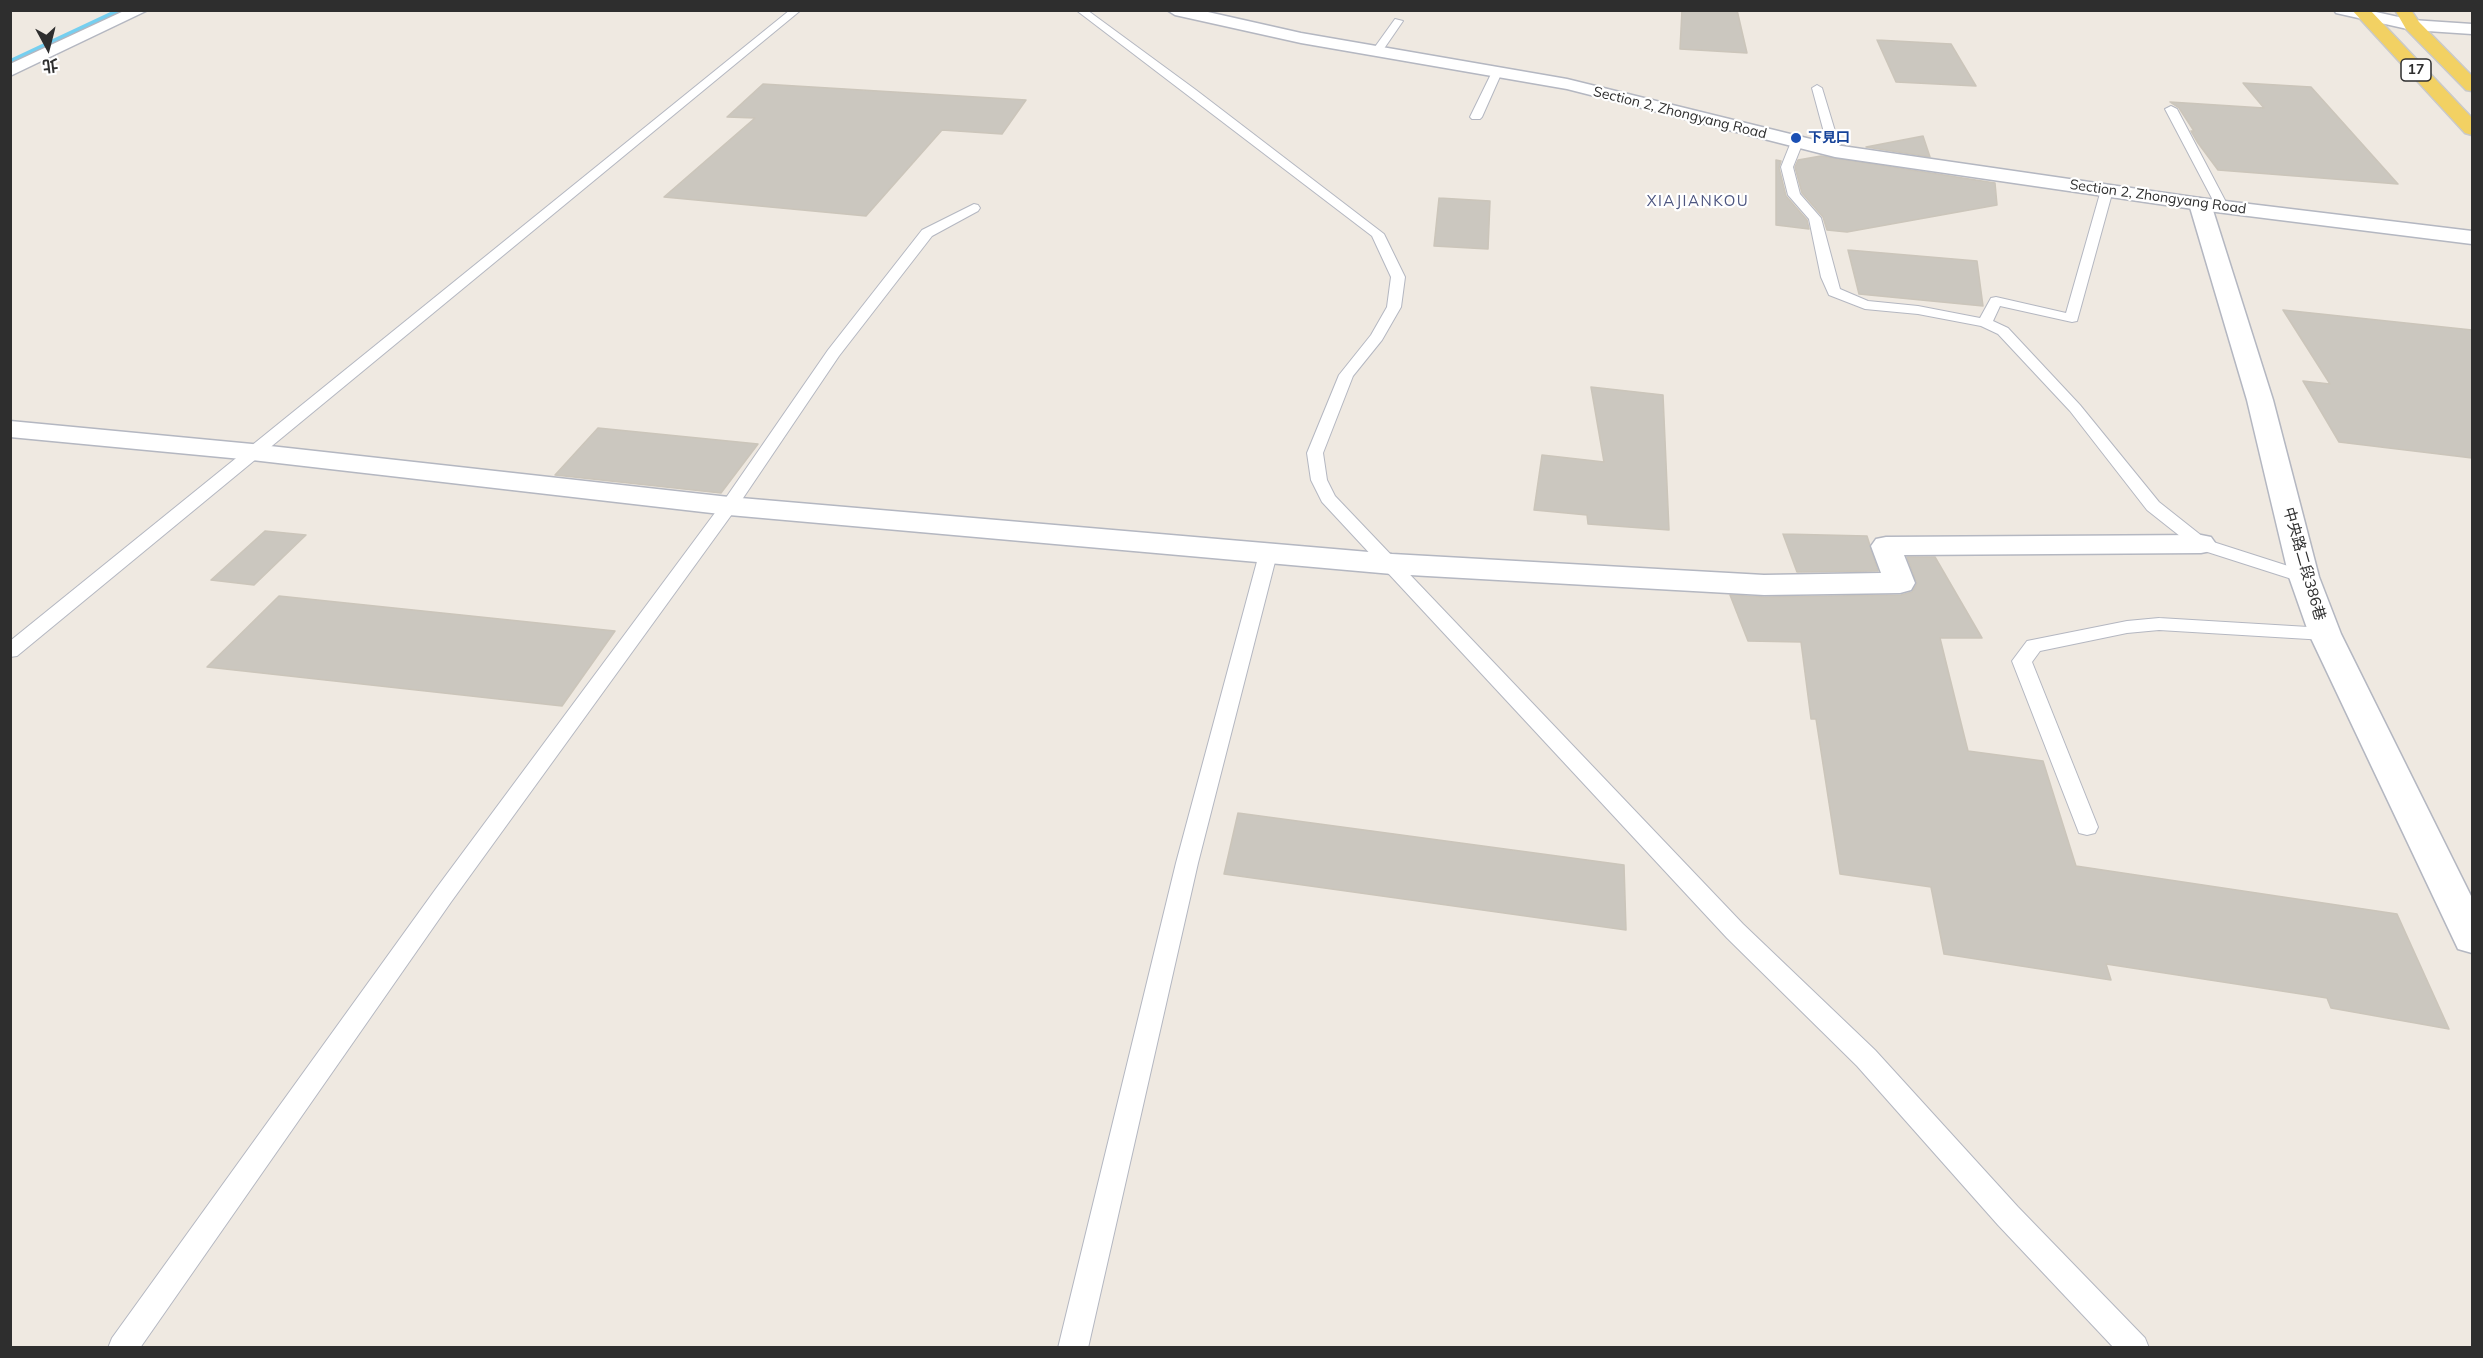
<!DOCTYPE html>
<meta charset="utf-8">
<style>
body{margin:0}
#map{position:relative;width:2483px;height:1358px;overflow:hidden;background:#efe9e1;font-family:Mulish,"Noto Sans TC",sans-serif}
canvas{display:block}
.frame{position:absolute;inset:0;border:12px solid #2e2e2e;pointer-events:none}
.north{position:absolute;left:18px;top:18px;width:60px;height:60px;-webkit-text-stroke:4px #fff;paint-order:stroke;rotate:173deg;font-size:16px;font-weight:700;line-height:24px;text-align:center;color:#2e2e2e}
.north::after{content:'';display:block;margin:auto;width:21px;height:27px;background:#2e2e2e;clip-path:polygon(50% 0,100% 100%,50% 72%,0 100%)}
</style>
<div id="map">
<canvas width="2483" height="1358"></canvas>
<div class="frame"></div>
<div class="north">北</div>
</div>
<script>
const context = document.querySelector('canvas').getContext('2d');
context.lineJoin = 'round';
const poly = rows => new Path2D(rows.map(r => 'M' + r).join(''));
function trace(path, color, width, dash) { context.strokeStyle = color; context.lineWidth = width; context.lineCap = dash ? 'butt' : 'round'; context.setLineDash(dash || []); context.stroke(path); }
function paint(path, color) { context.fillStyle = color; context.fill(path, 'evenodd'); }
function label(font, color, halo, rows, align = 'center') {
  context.font = font + ' Mulish,"Noto Sans TC",sans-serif'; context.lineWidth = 4.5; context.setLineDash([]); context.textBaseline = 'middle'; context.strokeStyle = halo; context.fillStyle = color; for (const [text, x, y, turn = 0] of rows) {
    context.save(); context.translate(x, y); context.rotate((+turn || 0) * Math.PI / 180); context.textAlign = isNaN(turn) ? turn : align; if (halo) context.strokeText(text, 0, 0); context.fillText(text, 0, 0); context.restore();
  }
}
trace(poly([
 [10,63,123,10]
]), '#75cff0', 7);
const building = poly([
 [1682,10,1737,10,1747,53,1680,49,1682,10],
 [1877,40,1951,44,1976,86,1896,82,1877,40],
 [2243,83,2311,87,2398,184,2218,170,2198,143,2191,131,2194,131,2179,108,2170,102,2264,108,2243,83],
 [763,84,1026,100,1002,134,942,130,866,216,664,197,755,118,727,117,763,84],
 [1923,136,1930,157,1866,147,1923,136],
 [1821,156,1995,183,1997,205,1847,232,1827,230,1823,217,1802,193,1795,167,1798,160,1821,156],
 [1776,160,1781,161,1779,168,1786,196,1807,220,1809,229,1776,225,1776,160],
 [1439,198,1490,201,1488,249,1434,246,1439,198],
 [1848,250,1977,261,1983,306,1859,294,1848,250],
 [2283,310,2472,330,2472,458,2339,442,2303,381,2330,384,2283,310],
 [1591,387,1663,395,1669,530,1588,524,1587,515,1534,510,1542,455,1604,462,1591,387],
 [598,428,758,444,721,493,555,475,598,428],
 [265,531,306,535,254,585,211,580,265,531],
 [1783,534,1867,536,1878,571,1797,572,1783,534],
 [1907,557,1935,557,1982,638,1940,638,1968,751,2043,761,2076,866,2397,914,2449,1029,2331,1008,2327,998,2106,964,2111,980,1944,954,1931,887,1840,874,1816,719,1811,719,1801,642,1748,641,1730,595,1764,597,1901,595,1912,592,1917,584,1907,557],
 [279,596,615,631,562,706,207,667,279,596],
 [1238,813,1624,865,1626,930,1224,874,1238,813]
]);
paint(building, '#cbc7bf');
trace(building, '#cbc5ba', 1.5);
const service = poly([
 [790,10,801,10,17,656,10,657,10,641,790,10],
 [1076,10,1087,10,1196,90,1384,234,1405,277,1401,307,1382,340,1353,376,1323,453,1327,480,1335,496,1743,924,1875,1050,2018,1207,2145,1338,2149,1348,2114,1348,1998,1225,1857,1066,1727,938,1322,502,1311,480,1307,453,1339,375,1371,335,1387,307,1391,277,1372,236,1076,10],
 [1395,19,1403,21,1381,53,1373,53,1372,51,1395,19],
 [1497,69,1502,72,1482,117,1480,119,1472,119,1470,117,1492,72,1497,69],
 [1817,85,1822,88,1841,151,1839,153,1831,153,1829,151,1812,88,1817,85],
 [2171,106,2177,109,2228,206,2226,209,2218,209,2216,206,2165,109,2171,106],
 [1797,139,1803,142,1793,167,1800,194,1821,218,1840,289,1868,301,1918,306,1980,318,1991,298,1996,297,2066,313,2101,190,2107,186,2111,187,2113,190,2077,321,2072,322,2000,306,1993,321,2008,328,2080,405,2159,502,2207,540,2310,573,2313,577,2310,581,2298,581,2195,548,2147,510,2070,411,1998,334,1981,326,1918,314,1865,309,1829,295,1821,277,1809,219,1788,195,1781,167,1791,142,1797,139],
 [974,204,978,205,980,208,978,211,932,236,839,356,735,510,451,902,140,1348,108,1348,112,1338,435,890,723,502,828,350,922,230,974,204],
 [1268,548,1274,550,1277,554,1198,863,1088,1348,1058,1348,1176,863,1259,554,1262,550,1268,548],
 [2159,618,2325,628,2332,630,2334,634,2332,638,2325,640,2159,630,2127,633,2040,651,2032,662,2098,827,2095,833,2087,835,2079,833,2012,661,2027,641,2127,621,2159,618]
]);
const minor = poly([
 [2200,198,2207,200,2211,204,2273,400,2319,577,2341,634,2472,898,2472,953,2458,949,2309,634,2289,577,2247,400,2189,204,2193,200,2200,198],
 [10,421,252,444,729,497,1392,554,1764,575,1881,573,1871,546,1876,539,1886,537,2201,535,2211,537,2216,544,2211,551,2201,553,1904,555,1915,583,1911,590,1900,593,1764,595,1392,574,729,515,252,460,10,437,10,421]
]);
const tertiary = poly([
 [126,10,148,10,10,76,10,64,126,10],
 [1167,10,1199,10,1301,33,1567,79,1835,145,2200,198,2472,231,2472,244,2200,210,1835,157,1567,89,1301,43,1175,15,1167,10]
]);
const secondary = poly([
 [2334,10,2367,10,2412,20,2472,24,2472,34,2412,30,2336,13,2334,10]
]);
const primary = poly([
 [2352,10,2370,10,2472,118,2472,135,2465,133,2352,10],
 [2395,10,2411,10,2419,22,2472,76,2472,91,2466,90,2406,29,2395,10]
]);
trace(service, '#b4b7c1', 2);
trace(minor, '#b4b7c1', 3);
trace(tertiary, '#b4b7c1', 3);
trace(secondary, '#b4b7c1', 3);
trace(primary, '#c9c9c9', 3);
paint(service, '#fff');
paint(minor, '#fff');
paint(tertiary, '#fff');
paint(secondary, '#fff');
paint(primary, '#f2d163');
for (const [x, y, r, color] of [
 [1796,138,6,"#1a4fb4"]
]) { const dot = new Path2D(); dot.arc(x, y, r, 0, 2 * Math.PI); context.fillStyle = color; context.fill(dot); trace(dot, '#fff', 2); }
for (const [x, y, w] of [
 [2416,70,30]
]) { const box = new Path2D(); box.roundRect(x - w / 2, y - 11, w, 22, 4.5); context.fillStyle = '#fff'; context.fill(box); trace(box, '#2e2e2e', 1.5); }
label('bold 14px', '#2e2e2e', null, [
 ["17",2416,70]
]);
label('14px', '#2e2e2e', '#fff', [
 ["Section 2, Zhongyang Road",1680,113,14],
 ["Section 2, Zhongyang Road",2158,197,8]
]);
label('bold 14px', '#164399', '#fff', [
 ["下見口",1808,138]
], 'left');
context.letterSpacing = '1.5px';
label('15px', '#4d5680', '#fff', [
 ["XIAJIANKOU",1698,201]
]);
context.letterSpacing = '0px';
label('15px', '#2e2e2e', '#fff', [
 ["中央路二段386巷",2304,564,74]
]);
</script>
